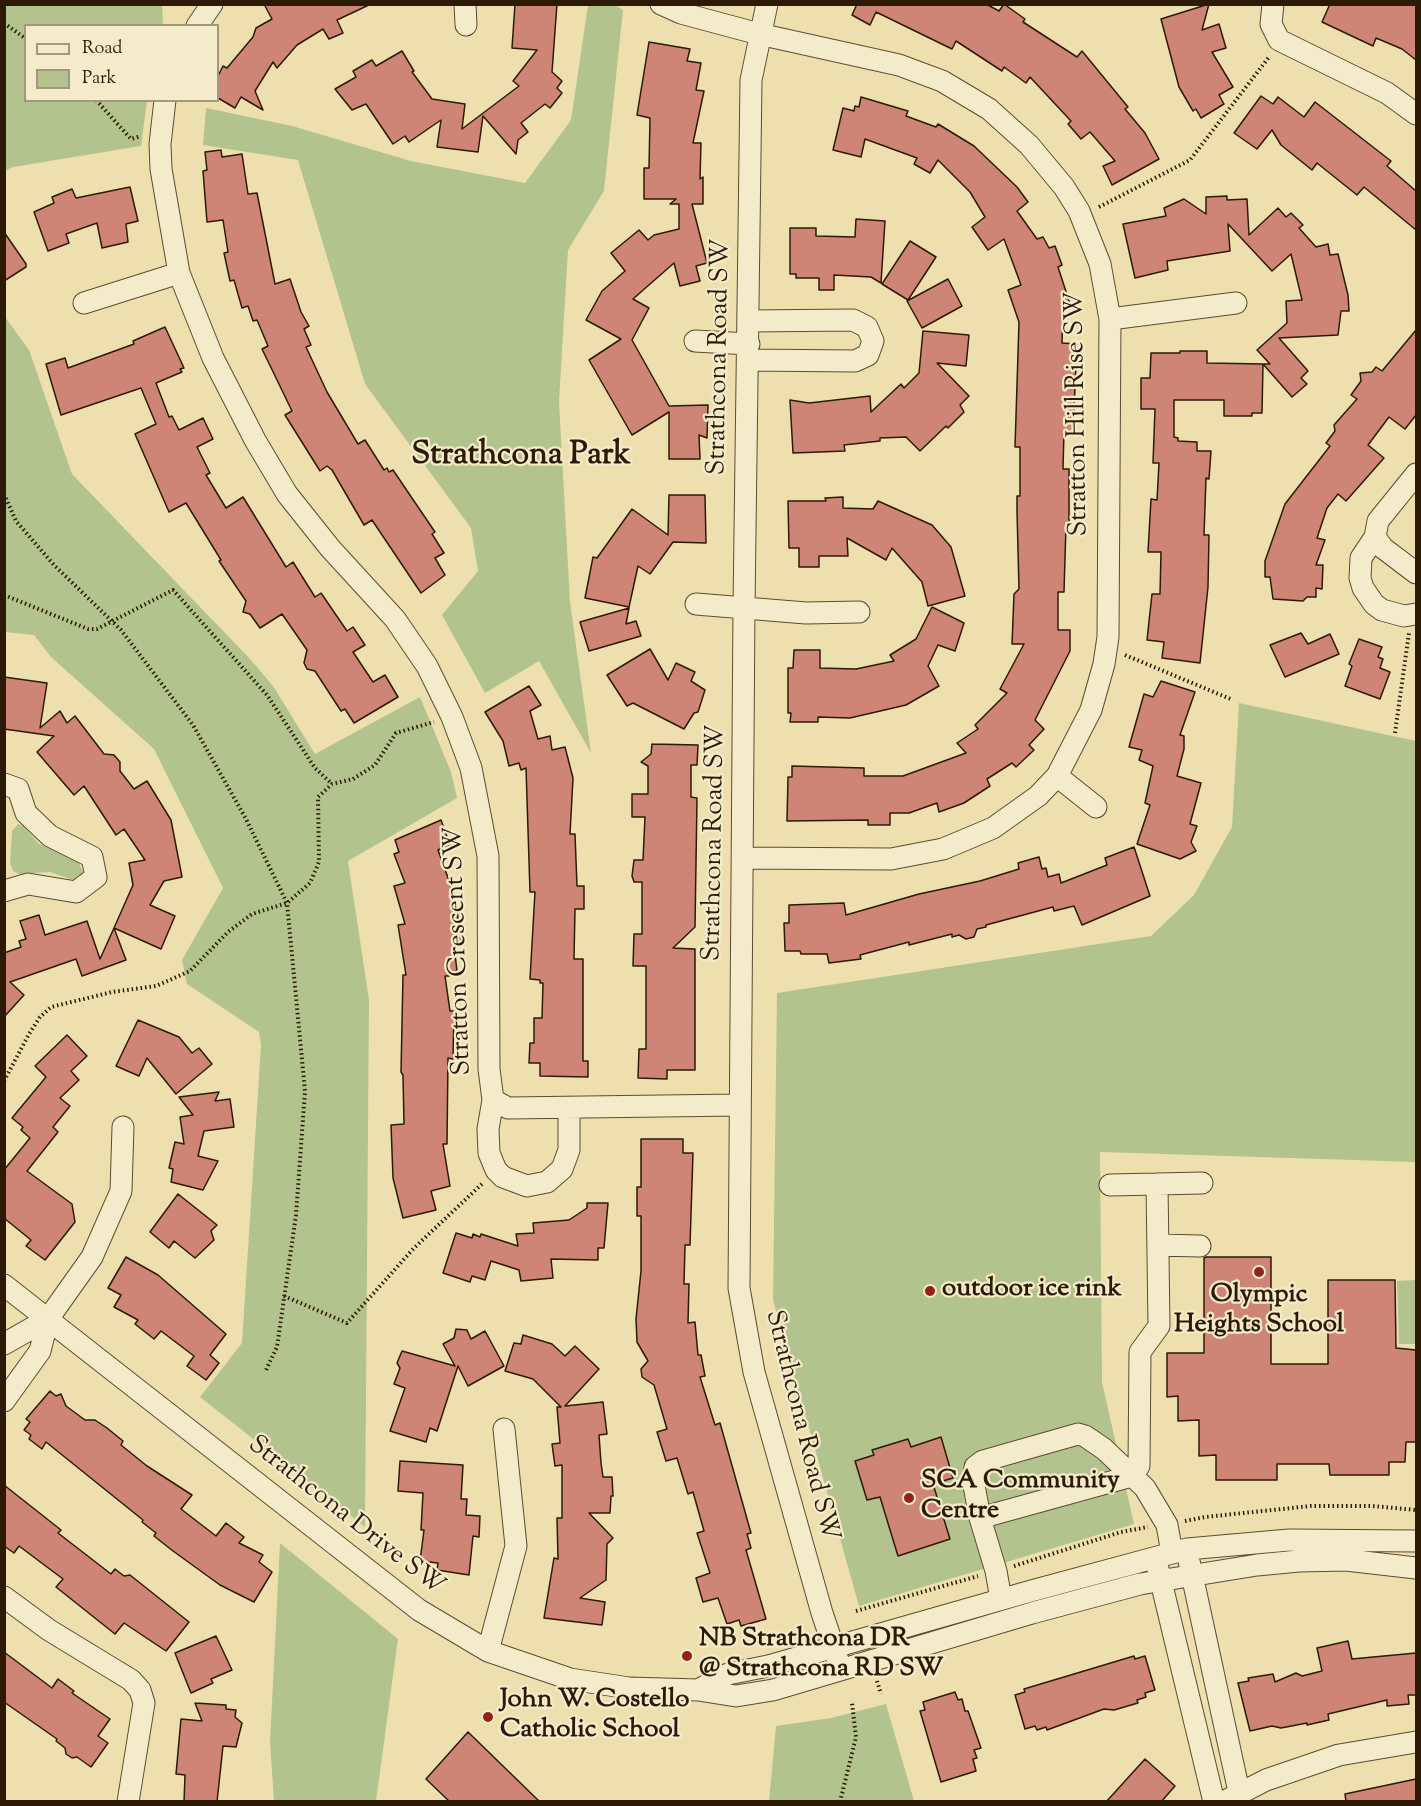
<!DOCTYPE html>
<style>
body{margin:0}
#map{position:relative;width:1421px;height:1806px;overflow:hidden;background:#eee0ae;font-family:"Sorts Mill Goudy",serif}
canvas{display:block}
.frame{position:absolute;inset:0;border:6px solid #2c1a07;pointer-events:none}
.legend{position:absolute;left:24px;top:24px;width:195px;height:78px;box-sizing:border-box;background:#f4ebca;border:2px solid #a4977c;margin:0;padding:8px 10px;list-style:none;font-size:18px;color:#2c1a07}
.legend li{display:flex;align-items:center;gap:12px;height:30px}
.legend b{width:30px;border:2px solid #a4977c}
</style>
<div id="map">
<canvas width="1421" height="1806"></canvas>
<div class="frame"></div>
<ul class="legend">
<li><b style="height:8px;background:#f4ebca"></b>Road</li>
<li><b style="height:16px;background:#b3c38e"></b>Park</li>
</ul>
</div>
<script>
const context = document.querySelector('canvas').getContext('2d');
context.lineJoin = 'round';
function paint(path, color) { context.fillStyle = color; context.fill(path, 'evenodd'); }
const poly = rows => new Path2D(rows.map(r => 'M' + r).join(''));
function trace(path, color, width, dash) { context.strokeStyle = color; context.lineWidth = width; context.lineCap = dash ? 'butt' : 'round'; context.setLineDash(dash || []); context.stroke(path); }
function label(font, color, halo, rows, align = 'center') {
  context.font = font + ' "Sorts Mill Goudy",serif'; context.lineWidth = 4.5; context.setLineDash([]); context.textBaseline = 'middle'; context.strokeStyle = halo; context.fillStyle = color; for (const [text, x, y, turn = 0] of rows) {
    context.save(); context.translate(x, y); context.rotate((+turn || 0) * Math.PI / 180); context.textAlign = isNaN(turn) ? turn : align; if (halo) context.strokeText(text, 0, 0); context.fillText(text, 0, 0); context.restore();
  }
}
paint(poly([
 [4,5,162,5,163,25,26,26,26,100,147,101,141,146,13,167,5,171],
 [588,5,615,5,623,10,604,191,568,250,559,402,570,602,591,753,539,661,485,693,442,615,478,571,471,528,365,384,298,160,203,145,206,108,292,126,411,161,525,183,571,120],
 [5,317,29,350,72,474,251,660,273,686,315,754,420,697,451,772,457,798,348,861,369,1000,365,1527,200,1397,242,1343,261,1045,259,1032,187,984,182,960,223,888,154,749,51,657,34,635,5,632],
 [1239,703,1416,741,1416,1162,1100,1152,1102,1382,1134,1524,859,1606,773,1300,777,993,1151,936,1194,895,1232,827],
 [18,824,23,826,39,844,77,859,83,872,80,877,73,880,50,872,19,874,13,871,10,864,12,831],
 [1416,1280,1416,1344,1399,1344,1397,1281],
 [280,1543,398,1639,376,1801,274,1801,270,1742],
 [886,1704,914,1801,769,1801,776,1726,831,1718]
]), '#b3c38e');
const building = poly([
 [264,4,371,4,337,20,343,33,329,39,323,29,297,45,277,68,273,62,255,91,263,110,241,97,235,108,218,98,218,76,223,66,227,68,253,37,256,28,272,19,264,4],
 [515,4,557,4,552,72,562,81,557,88,562,93,550,108,545,104,521,123,528,132,518,140,516,154,483,116,478,152,437,147,441,120,409,142,405,136,393,144,366,104,352,110,335,89,356,77,353,71,372,60,376,66,402,51,414,71,412,72,432,99,465,104,462,129,519,86,513,81,537,50,512,48,515,4],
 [857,4,986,4,999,11,1004,4,1025,19,1023,22,1077,57,1082,51,1128,107,1125,109,1145,133,1159,159,1112,185,1103,166,1115,161,1090,132,1081,139,1068,124,1071,121,1030,77,1026,83,1004,67,1002,71,956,41,952,49,876,12,870,25,852,15,857,4],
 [1209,4,1202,30,1219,24,1226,48,1212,52,1233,87,1219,95,1224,104,1201,118,1196,109,1193,111,1179,87,1161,19,1209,4],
 [1330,4,1416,4,1416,60,1402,49,1376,38,1373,46,1322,22,1330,4],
 [649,42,690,49,687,61,701,63,696,90,704,91,693,143,701,143,700,179,703,177,703,204,692,204,707,263,696,266,700,281,680,286,674,263,633,299,649,308,632,340,669,406,708,405,707,438,699,435,700,459,669,459,669,412,632,435,589,360,621,339,586,320,602,291,625,271,611,253,639,230,648,240,654,235,679,229,679,204,670,204,676,199,644,199,644,168,649,168,650,118,637,115,649,42],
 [1261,96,1273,104,1278,97,1304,117,1315,102,1391,161,1387,166,1416,191,1416,230,1364,187,1357,195,1317,163,1312,170,1281,145,1272,130,1257,149,1234,133,1261,96],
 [861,97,908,111,906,116,936,127,938,124,974,146,1017,187,1028,202,1017,211,1037,239,1043,237,1049,248,1055,246,1062,265,1058,267,1071,307,1063,310,1062,343,1077,344,1073,432,1064,432,1063,469,1069,469,1069,525,1066,525,1064,592,1058,592,1058,630,1070,630,1070,651,1035,720,1044,729,1029,745,1034,750,1016,767,1012,763,987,779,990,786,964,803,939,812,937,803,909,813,890,813,890,825,868,825,868,820,787,821,788,777,792,777,792,766,864,768,864,776,903,776,966,753,957,743,978,729,975,725,1007,693,1000,689,1024,644,1012,644,1014,594,1019,589,1017,511,1017,496,1020,496,1020,447,1015,447,1019,322,1008,290,1021,285,1004,239,988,250,972,227,985,217,970,192,938,160,930,173,914,164,917,158,865,139,861,157,833,150,843,108,854,111,855,106,859,107,861,97],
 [221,150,222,157,242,154,248,194,257,193,275,284,290,279,301,312,309,326,304,329,311,345,306,347,327,392,358,444,365,440,384,470,387,468,389,472,393,470,435,532,432,534,444,553,435,558,445,575,421,593,372,520,364,525,332,470,327,466,320,471,285,415,292,411,262,349,268,346,257,320,253,321,248,306,242,308,234,280,230,281,224,253,228,252,223,220,207,222,203,171,207,170,205,152,221,150],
 [130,187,138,221,126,224,128,242,102,248,97,223,66,234,69,243,48,251,34,212,54,203,52,197,72,189,76,198,130,187],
 [1227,196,1227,200,1247,199,1249,235,1278,208,1286,217,1291,213,1303,225,1299,228,1316,247,1328,244,1330,255,1338,254,1348,295,1349,311,1341,311,1338,335,1279,338,1308,371,1301,378,1307,384,1292,397,1263,364,1270,364,1257,350,1287,323,1286,301,1302,300,1291,254,1272,271,1228,224,1230,251,1167,261,1168,270,1135,278,1123,224,1166,216,1164,208,1184,199,1206,214,1206,197,1227,196],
 [856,219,885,221,881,283,871,277,834,275,834,290,819,290,819,278,796,278,796,274,790,274,790,228,816,228,816,236,855,237,856,219],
 [4,232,26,264,26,267,4,281,4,232],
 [910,241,936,257,908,300,882,284,910,241],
 [948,279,962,306,922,328,907,301,948,279],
 [165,327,184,368,180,369,182,372,156,383,169,417,172,416,179,430,203,418,213,439,197,447,210,473,206,475,226,508,243,497,286,567,293,562,315,597,321,593,347,631,353,627,365,645,353,652,373,682,385,675,398,697,354,723,345,709,341,711,315,671,307,669,304,663,307,650,282,614,260,628,250,614,243,612,246,601,219,561,221,560,186,503,169,512,135,434,156,424,141,388,61,415,46,364,65,358,68,368,134,344,133,341,165,327],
 [1416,330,1416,415,1405,429,1389,417,1368,445,1384,458,1346,501,1338,494,1327,508,1317,538,1325,540,1316,565,1323,565,1322,589,1316,588,1316,597,1307,597,1303,601,1273,599,1270,577,1265,577,1265,561,1285,504,1330,446,1326,443,1335,431,1334,425,1357,399,1351,395,1361,381,1360,373,1372,372,1376,367,1382,371,1416,330],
 [923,331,969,335,966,366,937,363,969,396,960,405,964,412,948,428,946,426,920,451,906,437,880,438,880,441,844,445,845,451,793,453,790,400,809,403,870,396,871,412,901,384,904,388,919,373,923,331],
 [1180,351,1207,351,1207,363,1263,364,1262,413,1252,413,1252,416,1224,416,1224,400,1174,400,1174,437,1178,438,1178,441,1197,442,1197,451,1211,451,1209,479,1206,478,1204,535,1209,535,1208,587,1200,663,1162,658,1164,642,1147,640,1152,594,1160,594,1161,552,1148,552,1151,499,1157,500,1159,463,1153,463,1155,409,1141,409,1141,378,1150,378,1151,353,1180,353,1180,351],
 [669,495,705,495,706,543,673,542,650,574,638,566,629,607,585,598,593,557,597,558,632,509,668,535,669,495],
 [843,497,843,508,873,509,878,501,932,525,951,547,965,596,928,606,922,582,892,548,886,560,847,538,848,556,819,556,819,567,799,567,799,548,789,548,788,501,826,501,825,498,843,497],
 [932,607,964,623,955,651,938,645,928,666,939,686,906,705,850,718,818,717,818,722,790,722,791,713,788,713,788,668,793,668,794,650,820,650,820,668,856,669,894,661,890,655,916,639,932,607],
 [629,608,626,624,636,621,641,636,589,651,580,622,629,608],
 [1301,633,1308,644,1330,634,1339,654,1285,677,1270,645,1301,633],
 [1359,639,1382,647,1378,657,1383,659,1380,668,1390,672,1380,699,1345,686,1352,666,1349,664,1359,639],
 [650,649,668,680,676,663,695,672,691,681,705,690,698,712,694,713,684,729,633,703,627,706,607,675,650,649],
 [4,677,47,683,40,728,60,711,67,723,75,716,104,754,114,755,120,762,120,771,134,789,147,781,171,820,182,877,164,881,150,905,175,916,161,949,114,928,133,885,129,863,145,860,124,829,116,835,84,786,74,795,37,752,54,736,4,729,4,677],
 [1161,681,1195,692,1180,735,1184,736,1184,749,1177,776,1201,783,1190,824,1197,826,1191,842,1196,851,1180,859,1137,844,1150,805,1145,803,1153,766,1139,760,1142,750,1129,747,1144,694,1153,697,1161,681],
 [529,686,541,705,530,711,538,739,550,736,552,750,565,747,573,778,570,834,575,834,577,886,584,886,584,909,575,909,574,959,583,959,583,1061,588,1061,588,1077,540,1076,540,1063,529,1063,530,1043,534,1043,534,1018,542,1018,543,983,540,983,540,980,530,979,535,892,530,892,526,768,521,770,519,763,509,766,503,741,485,712,529,686],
 [652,744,698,745,697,765,691,765,691,797,697,798,695,927,673,948,695,949,695,1070,667,1070,667,1079,638,1078,639,1049,646,1049,646,966,633,966,634,934,642,934,642,882,634,882,632,876,634,860,643,860,645,817,632,817,632,794,648,794,648,766,641,762,651,754,652,744],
 [441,820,450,845,438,850,456,900,461,946,454,946,457,971,449,972,449,976,445,976,450,1011,454,1011,453,1059,448,1058,447,1144,443,1144,450,1186,431,1191,436,1210,403,1218,393,1178,391,1125,404,1124,403,1075,401,1072,403,975,406,975,398,925,405,924,394,886,405,883,394,854,399,852,395,840,441,820],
 [1134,847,1150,896,1082,925,1074,906,1054,911,1053,907,986,925,986,927,977,929,974,937,966,939,959,935,952,937,952,934,909,945,909,942,860,955,861,959,829,963,827,954,801,954,800,951,785,951,784,923,789,923,789,905,844,903,846,915,919,894,980,881,1019,869,1018,863,1039,857,1042,869,1046,868,1048,877,1059,874,1061,883,1107,865,1105,858,1134,847],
 [39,915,45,935,87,921,100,959,114,928,126,960,82,976,76,959,10,982,24,995,4,1017,4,953,21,947,19,941,26,939,20,921,39,915],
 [138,1020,179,1037,192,1053,199,1048,212,1064,176,1094,147,1058,139,1076,116,1066,138,1020],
 [67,1035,87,1056,71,1071,79,1080,60,1098,70,1106,53,1127,58,1132,27,1171,72,1204,75,1222,45,1260,26,1246,31,1240,4,1218,4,1170,30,1138,21,1130,23,1127,12,1118,46,1077,35,1066,67,1035],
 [219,1092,215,1101,230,1099,234,1127,204,1131,198,1156,218,1161,203,1190,171,1182,173,1169,169,1168,175,1142,184,1144,180,1117,193,1115,179,1097,219,1092],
 [641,1139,683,1139,683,1153,693,1153,690,1245,685,1245,684,1284,689,1284,688,1323,695,1322,698,1355,701,1355,705,1376,700,1377,715,1425,720,1423,751,1533,747,1534,751,1548,746,1550,766,1619,741,1626,739,1620,727,1624,718,1598,703,1602,696,1578,710,1573,697,1533,704,1531,693,1492,688,1494,677,1458,666,1461,657,1432,667,1429,654,1385,642,1377,641,1369,648,1361,637,1342,636,1319,641,1271,641,1216,637,1216,637,1187,641,1187,641,1139],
 [178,1194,217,1225,211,1231,214,1240,195,1258,174,1241,169,1248,150,1232,178,1194],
 [587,1203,608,1203,604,1248,598,1248,598,1260,551,1259,553,1278,521,1281,519,1270,491,1261,485,1280,472,1276,470,1282,443,1273,456,1233,472,1238,473,1234,480,1237,481,1234,518,1246,516,1234,534,1233,533,1223,569,1220,587,1208,587,1203],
 [126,1257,158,1275,226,1334,210,1355,219,1363,206,1380,187,1366,194,1356,161,1331,154,1339,135,1324,138,1320,114,1307,121,1295,108,1288,126,1257],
 [1206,1257,1271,1257,1271,1364,1328,1364,1328,1280,1395,1280,1396,1348,1416,1350,1416,1442,1406,1442,1405,1462,1389,1462,1389,1475,1330,1475,1329,1464,1277,1464,1277,1480,1216,1480,1216,1455,1199,1456,1199,1420,1178,1421,1178,1396,1167,1397,1167,1353,1204,1353,1204,1258,1206,1257],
 [456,1329,467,1330,471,1339,485,1331,504,1366,468,1386,458,1366,437,1431,430,1428,426,1442,390,1431,405,1388,394,1384,400,1368,397,1363,402,1351,455,1366,443,1344,454,1338,456,1329],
 [523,1335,552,1344,565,1356,575,1346,599,1369,565,1406,603,1402,607,1434,599,1435,601,1463,603,1477,612,1477,613,1496,611,1496,610,1513,589,1513,613,1538,607,1544,606,1580,580,1598,605,1602,602,1625,544,1618,554,1558,558,1559,557,1518,562,1518,562,1465,555,1466,552,1444,560,1443,557,1407,561,1407,533,1379,505,1371,514,1343,521,1344,523,1335],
 [50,1391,56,1396,61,1394,66,1406,85,1420,95,1420,107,1428,123,1441,121,1445,147,1466,192,1495,181,1509,216,1536,226,1523,244,1537,239,1543,263,1555,259,1562,272,1572,254,1602,220,1585,173,1551,154,1536,156,1533,142,1522,143,1520,46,1442,42,1449,29,1439,31,1435,24,1430,30,1422,26,1419,50,1391],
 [941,1437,953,1478,933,1484,950,1539,898,1556,880,1497,867,1500,855,1461,874,1455,872,1450,908,1439,911,1447,941,1437],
 [400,1461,463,1465,461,1499,467,1499,466,1515,480,1516,479,1537,473,1536,469,1575,437,1570,438,1563,420,1561,424,1530,421,1530,423,1493,398,1491,400,1461],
 [4,1485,61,1530,58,1533,111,1574,115,1569,124,1576,130,1575,189,1622,166,1651,124,1623,115,1634,56,1587,63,1579,19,1546,14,1553,4,1546,4,1485],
 [216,1636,232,1670,211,1679,213,1683,191,1693,175,1653,216,1636],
 [1348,1641,1352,1659,1416,1653,1416,1695,1408,1695,1409,1704,1387,1706,1387,1700,1328,1714,1329,1720,1307,1725,1307,1723,1281,1728,1272,1726,1250,1731,1238,1683,1249,1681,1248,1678,1273,1674,1275,1682,1296,1673,1302,1676,1322,1671,1317,1648,1348,1641],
 [4,1652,52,1688,58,1679,74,1691,72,1693,110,1719,98,1736,108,1743,91,1767,77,1757,72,1758,66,1754,65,1748,56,1741,57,1739,4,1702,4,1652],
 [1134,1656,1135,1659,1145,1656,1155,1690,1145,1693,1146,1697,1137,1700,1138,1703,1114,1710,1104,1709,1047,1730,1046,1727,1037,1730,1035,1726,1025,1729,1015,1695,1025,1692,1024,1689,1134,1656],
 [955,1692,958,1700,962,1699,965,1711,968,1711,981,1748,974,1750,977,1758,973,1759,976,1771,941,1782,920,1711,925,1710,923,1702,955,1692],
 [195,1703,226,1705,226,1709,236,1710,235,1717,242,1723,236,1747,223,1746,217,1802,184,1802,185,1775,176,1774,181,1719,202,1721,195,1703],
 [468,1732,540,1802,450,1802,426,1779,468,1732],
 [1145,1759,1175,1786,1161,1802,1106,1802,1145,1759],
 [1416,1779,1416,1802,1346,1802,1345,1794,1416,1779]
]);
paint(building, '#cf8575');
trace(building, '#2c1a07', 1.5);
const minor = poly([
 [465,4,466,25],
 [661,4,681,13,759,34,899,65,942,81,989,109,1029,145,1064,187,1079,211,1100,264,1110,319,1108,637,1104,664,1091,710,1057,776,1038,796,993,828,943,849,891,859,743,858],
 [767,4,751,80,744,607,739,1288,754,1372,822,1613,841,1669],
 [1273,4,1271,24,1279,40,1387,93,1416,114],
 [197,26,212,4],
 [165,100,160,144,161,169,179,273,213,358,255,440,287,494,330,548,395,619,427,666,452,717,471,768,488,856,489,1069,493,1100,508,1108,739,1105],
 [84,303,179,273],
 [1110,319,1236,303],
 [695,341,749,344],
 [748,360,855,361,868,355,873,341,867,327,853,320,749,321],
 [1416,474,1378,521,1375,537,1383,548,1416,573],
 [1375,537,1361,558,1360,578,1363,588,1374,604,1382,610,1404,616,1416,614],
 [696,604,806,613,859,612],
 [1057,776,1096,807],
 [4,784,18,789,26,813,50,836,92,857,96,877,76,892,28,884,4,891],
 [493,1100,488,1129,489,1153,496,1170,503,1177,527,1186,547,1182,562,1169,569,1150,569,1109],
 [1157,1184,1202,1183],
 [1158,1245,1200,1246],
 [4,1285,419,1610,488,1651,570,1679,629,1688,698,1690,736,1696,773,1690,1032,1613,1140,1584,1257,1565,1299,1561,1346,1560,1416,1568],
 [4,1344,48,1319],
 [4,1401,40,1351,48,1319,92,1257,121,1191,123,1127],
 [980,1518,1132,1476,1139,1466,1140,1352,1159,1326,1157,1184,1110,1185],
 [1189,1561,1239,1792],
 [1158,1569,1214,1802],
 [4,1597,49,1630,131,1680,140,1690,144,1703,128,1802],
 [1001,1599,996,1571,980,1518,973,1480,975,1467,983,1461,1078,1434,1085,1436,1104,1449,1145,1488,1167,1525,1172,1553],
 [488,1651,516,1546,504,1429],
 [698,1690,728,1674,768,1666,1031,1591,1187,1549,1289,1540,1416,1541],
 [1227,1800,1266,1780,1339,1755,1416,1742]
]);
trace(minor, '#5c4c31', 23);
trace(poly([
 [4,23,26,39],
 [96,100,131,139,141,136],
 [1099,207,1190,160,1269,57],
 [4,494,16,521,54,565,121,630,193,725,246,819,287,903,305,1091,296,1215,277,1347,266,1370],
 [4,595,88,629,97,629,173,590,267,695,315,768,332,784],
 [1125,655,1233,700],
 [1395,733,1409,633],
 [4,1081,29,1034,40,1017,51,1007,112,992,156,986,190,971,228,932,252,914,287,903,310,883,319,862,318,797,332,784,353,779,375,765,396,733,434,722],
 [284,1296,347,1323,414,1248,483,1183],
 [1185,1521,1205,1517,1311,1506,1373,1506,1416,1510],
 [1014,1566,1121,1532,1148,1527],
 [856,1611,978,1576],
 [877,1681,881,1694],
 [840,1802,856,1737,852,1703]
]), '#2c1a07', 4, [1.5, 3]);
trace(minor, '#f4ebca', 21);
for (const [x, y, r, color] of [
 [1259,1272,6,"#8f2418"],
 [930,1291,6,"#8f2418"],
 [909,1498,6,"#8f2418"],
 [687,1656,6,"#8f2418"],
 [488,1717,6,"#8f2418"]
]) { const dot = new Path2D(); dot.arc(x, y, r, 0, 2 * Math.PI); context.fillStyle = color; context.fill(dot); trace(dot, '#f4ebca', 2); }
label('26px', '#2c1a07', '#f4ebca', [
 ["Strathcona Road SW",721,357,-89],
 ["Stratton Hill Rise SW",1079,414,-91],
 ["Strathcona Road SW",716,843,-89],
 ["Stratton Crescent SW",460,951,-92],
 ["Strathcona Road SW",800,1426,76],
 ["Strathcona Drive SW",345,1517,38]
]);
label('bold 26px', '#2c1a07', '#f4ebca', [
 ["outdoor ice rink",942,1291],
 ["Olympic",1259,1297,"center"],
 ["Heights School",1259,1327,"center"],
 ["SCA Community",921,1483],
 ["Centre",921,1513],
 ["NB Strathcona DR",699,1641],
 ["@ Strathcona RD SW",699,1671],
 ["John W. Costello",500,1702],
 ["Catholic School",500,1732]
], 'left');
label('bold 32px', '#2c1a07', '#f4ebca', [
 ["Strathcona Park",521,458]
]);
</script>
